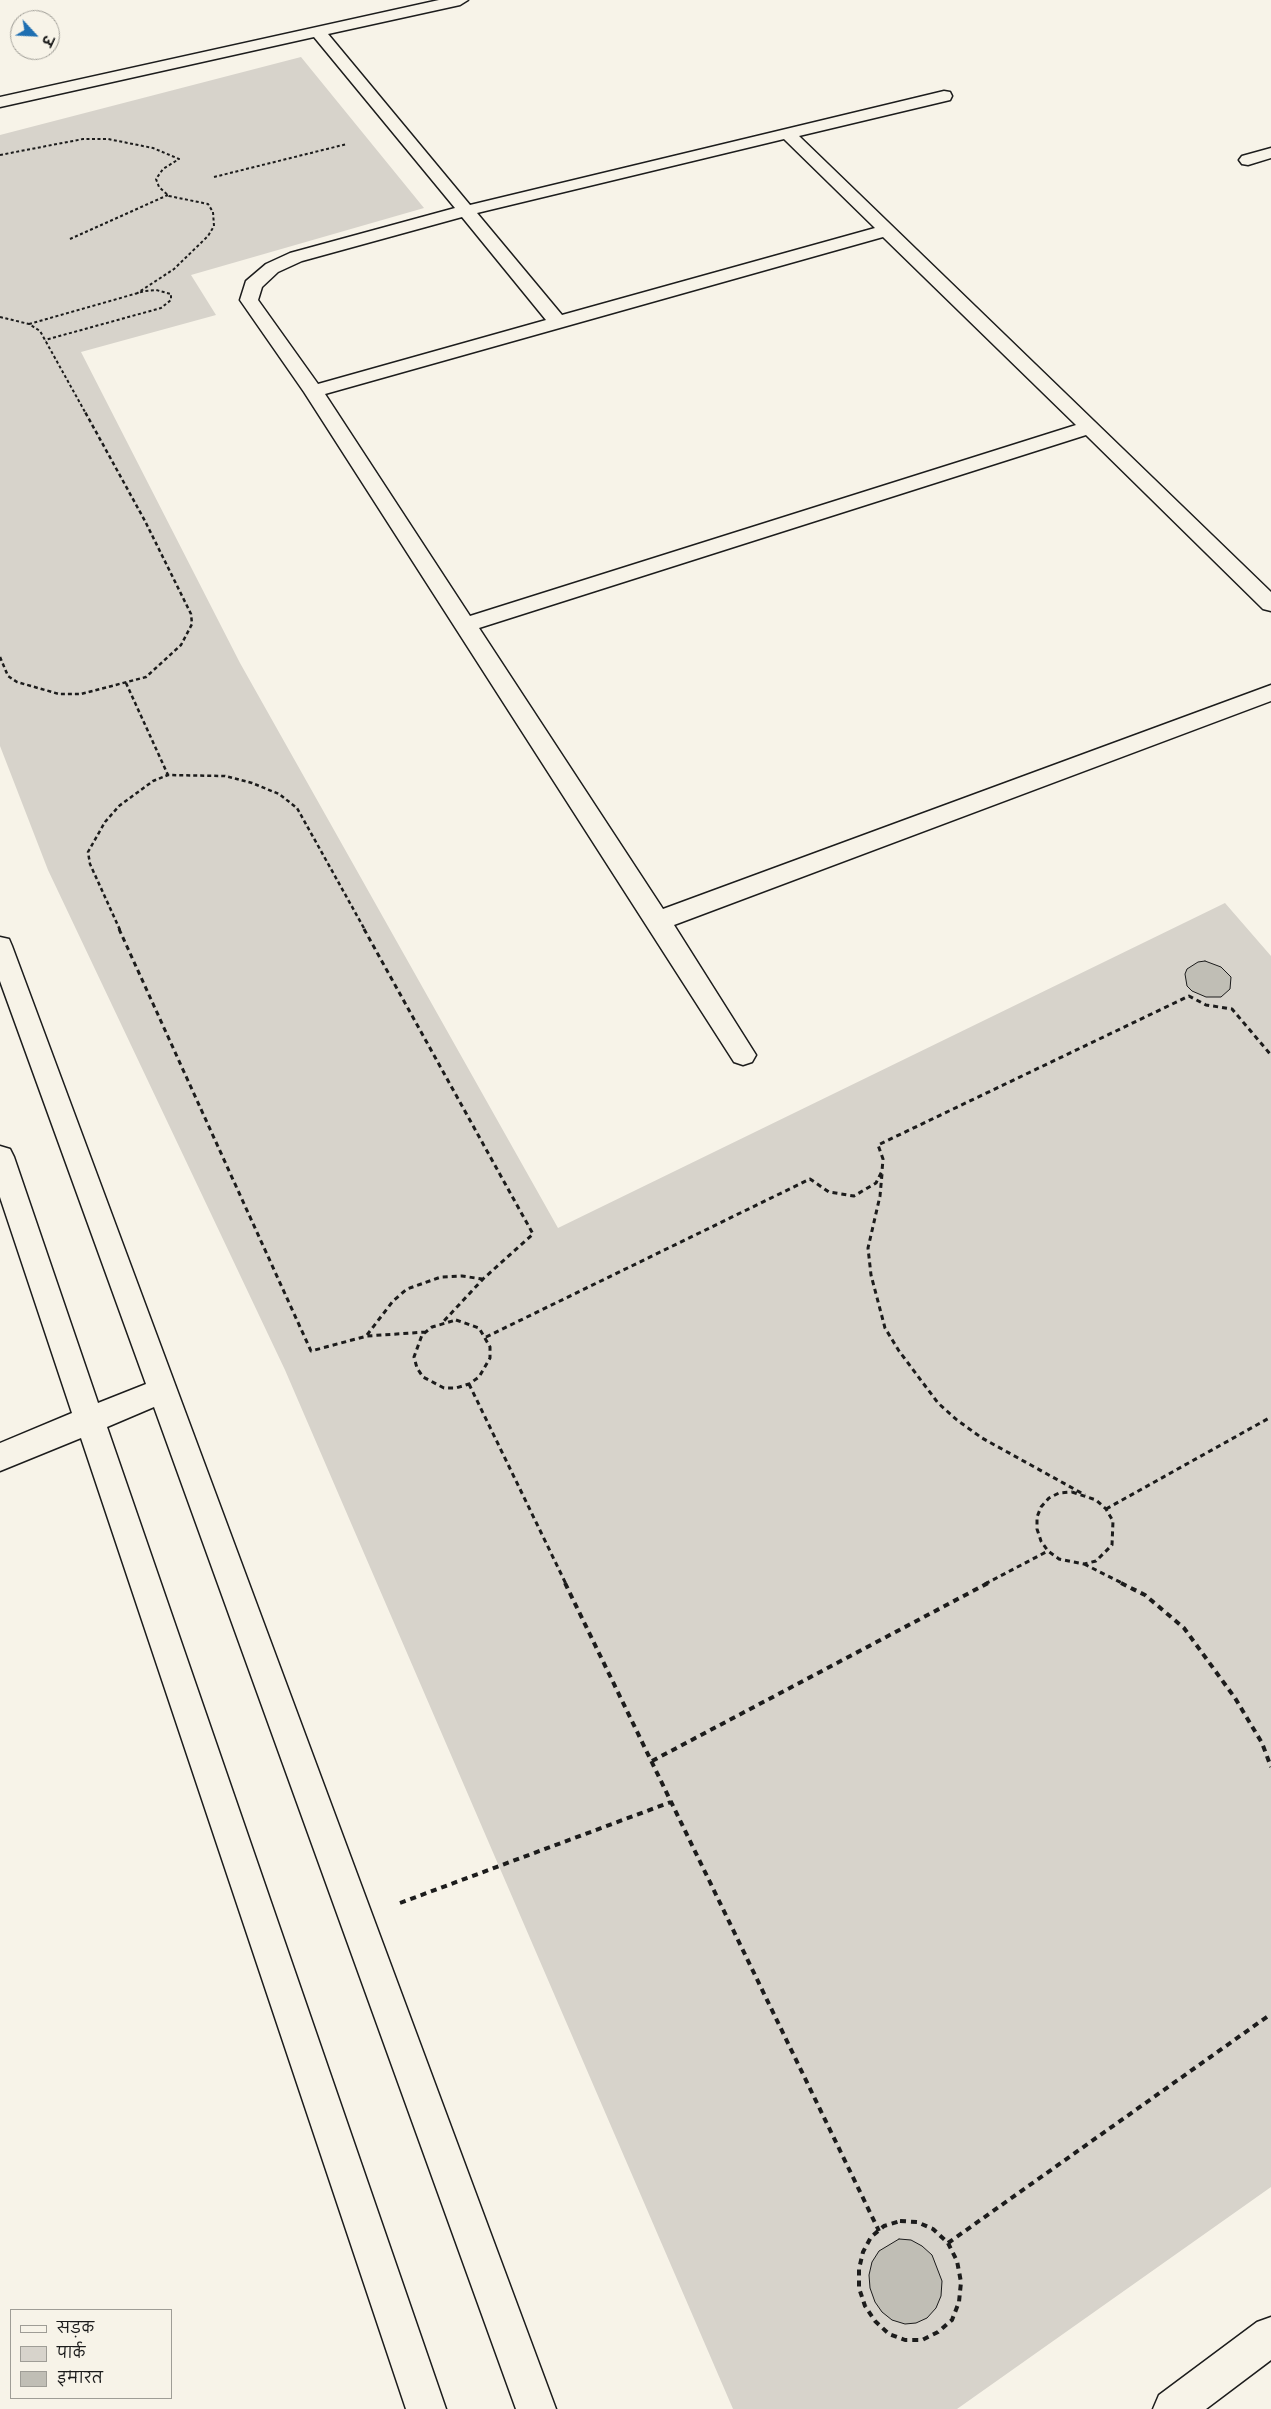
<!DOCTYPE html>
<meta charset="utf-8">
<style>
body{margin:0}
#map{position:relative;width:1271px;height:2409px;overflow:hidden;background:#f7f3e8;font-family:Mali,"Playpen Sans Deva",sans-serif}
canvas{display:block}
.legend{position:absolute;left:10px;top:2309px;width:162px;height:90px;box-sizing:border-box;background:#f7f3e8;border:1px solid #9f9d96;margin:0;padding:6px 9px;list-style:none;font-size:15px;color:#1c1c1c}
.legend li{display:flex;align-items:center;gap:10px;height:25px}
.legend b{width:25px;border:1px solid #9f9d96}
.north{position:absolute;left:10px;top:10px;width:50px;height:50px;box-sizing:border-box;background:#f7f3e8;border:1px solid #9f9d96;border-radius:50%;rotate:115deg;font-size:14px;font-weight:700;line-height:20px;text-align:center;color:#1c1c1c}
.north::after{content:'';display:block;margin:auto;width:18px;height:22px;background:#1f6fb2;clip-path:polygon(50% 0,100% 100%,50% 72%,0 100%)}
</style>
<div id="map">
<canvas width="1271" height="2409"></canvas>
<ul class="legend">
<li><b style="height:6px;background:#f7f3e8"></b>सड़क</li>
<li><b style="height:14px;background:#d7d3cb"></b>पार्क</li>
<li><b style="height:14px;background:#c0beb5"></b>इमारत</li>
</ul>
<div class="north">उ</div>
</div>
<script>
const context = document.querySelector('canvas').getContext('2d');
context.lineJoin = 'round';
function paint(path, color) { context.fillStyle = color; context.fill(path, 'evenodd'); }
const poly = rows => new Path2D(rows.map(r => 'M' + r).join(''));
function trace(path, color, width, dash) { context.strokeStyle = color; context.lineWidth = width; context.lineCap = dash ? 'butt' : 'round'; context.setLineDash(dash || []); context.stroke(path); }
paint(poly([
 [301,57,424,208,191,275,216,315,81,352,240,663,558,1228,1225,903,1271,956,1271,2187,957,2409,733,2409,285,1370,48,870,0,746,0,135]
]), '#d7d3cb');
const building = poly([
 [1205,961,1221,967,1231,977,1230,989,1221,997,1206,997,1192,991,1187,986,1185,974,1187,969,1198,962,1205,961],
 [899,2239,911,2240,922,2246,932,2255,942,2281,941,2296,936,2308,927,2318,916,2323,905,2324,892,2320,882,2312,875,2302,870,2288,869,2275,872,2262,879,2251,899,2239]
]);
paint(building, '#c0beb5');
trace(building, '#1c1c1c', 1);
const minor = poly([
 [439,0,468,0,460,5,328,34,470,205,944,91,950,92,952,96,950,100,799,136,1271,592,1271,611,1263,609,1086,435,479,628,663,909,1271,685,1271,701,674,925,756,1055,752,1062,743,1065,734,1062,304,392,240,300,246,281,266,264,290,253,455,208,314,37,0,107,0,97,439,0],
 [784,139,875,228,562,315,477,213,784,139],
 [462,217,546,320,318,384,258,300,262,287,278,272,302,261,462,217],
 [883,237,1076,425,470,616,325,394,883,237],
 [1271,148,1271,158,1248,165,1242,164,1239,160,1242,156,1271,148],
 [0,937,9,939,12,946,556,2409,516,2409,154,1407,107,1427,446,2409,406,2409,81,1438,0,1471,0,1443,72,1413,0,1197,0,1146,10,1149,14,1157,98,1403,146,1384,0,981,0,937],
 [1271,2317,1271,2360,1206,2409,1153,2409,1159,2395,1257,2322,1271,2317]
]);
trace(minor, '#1c1c1c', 3);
trace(poly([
 [0,155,83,139,108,139,153,148,179,159,163,169,156,179,159,187,169,196,208,204,213,212,214,226,208,236,174,269,136,294],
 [214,177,347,144],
 [70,239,168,195],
 [0,317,29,324,40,331,85,412],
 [29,324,145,291,156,290,171,294,171,300,161,308,45,340]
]), '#1c1c1c', 2, [3, 2.5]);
trace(poly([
 [0,657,8,676,17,682,59,694,81,694,146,677,181,645,192,624,191,614,145,521,84,410],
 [126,683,168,775],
 [120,930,90,864,88,852,105,822,119,806,153,781,168,775,225,776,252,783,279,794,297,808,365,930]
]), '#1c1c1c', 2.5, [4, 3]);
trace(poly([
 [119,929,311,1351,367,1336,426,1332],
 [364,929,533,1234,483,1279,443,1322],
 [882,1174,880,1196,868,1248,871,1275,885,1328,899,1351,938,1403,957,1420,982,1438,1085,1495],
 [456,1320,479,1328,490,1347,490,1358,479,1377,469,1384,456,1388,444,1388,423,1377,417,1368,414,1357,422,1335,432,1327,456,1320],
 [367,1335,393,1301,407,1289,441,1277,462,1276,482,1279],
 [486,1337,810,1179,829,1192,854,1196,876,1183,882,1171,883,1159,878,1145,1189,996,1206,1005,1232,1009,1271,1055],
 [469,1384,566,1584],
 [1072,1492,1096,1500,1106,1509,1113,1521,1112,1545,1096,1561,1084,1564,1059,1559,1048,1551,1041,1541,1037,1529,1037,1517,1041,1507,1049,1498,1059,1493,1072,1492],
 [1106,1509,1271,1417],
 [1084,1564,1124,1584],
 [985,1584,1048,1551]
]), '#1c1c1c', 3, [5, 4]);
trace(poly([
 [565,1583,879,2231],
 [1121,1583,1145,1595,1184,1628,1235,1698,1262,1743,1271,1767],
 [652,1761,988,1583],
 [400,1903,671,1802],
 [900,2221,917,2222,933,2229,948,2243,957,2261,961,2282,959,2302,952,2320,938,2332,922,2340,905,2340,889,2334,875,2321,865,2306,859,2288,859,2269,863,2252,871,2237,884,2226,900,2221],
 [948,2243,1271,2014]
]), '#1c1c1c', 4, [6, 5]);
paint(minor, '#f7f3e8');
</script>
